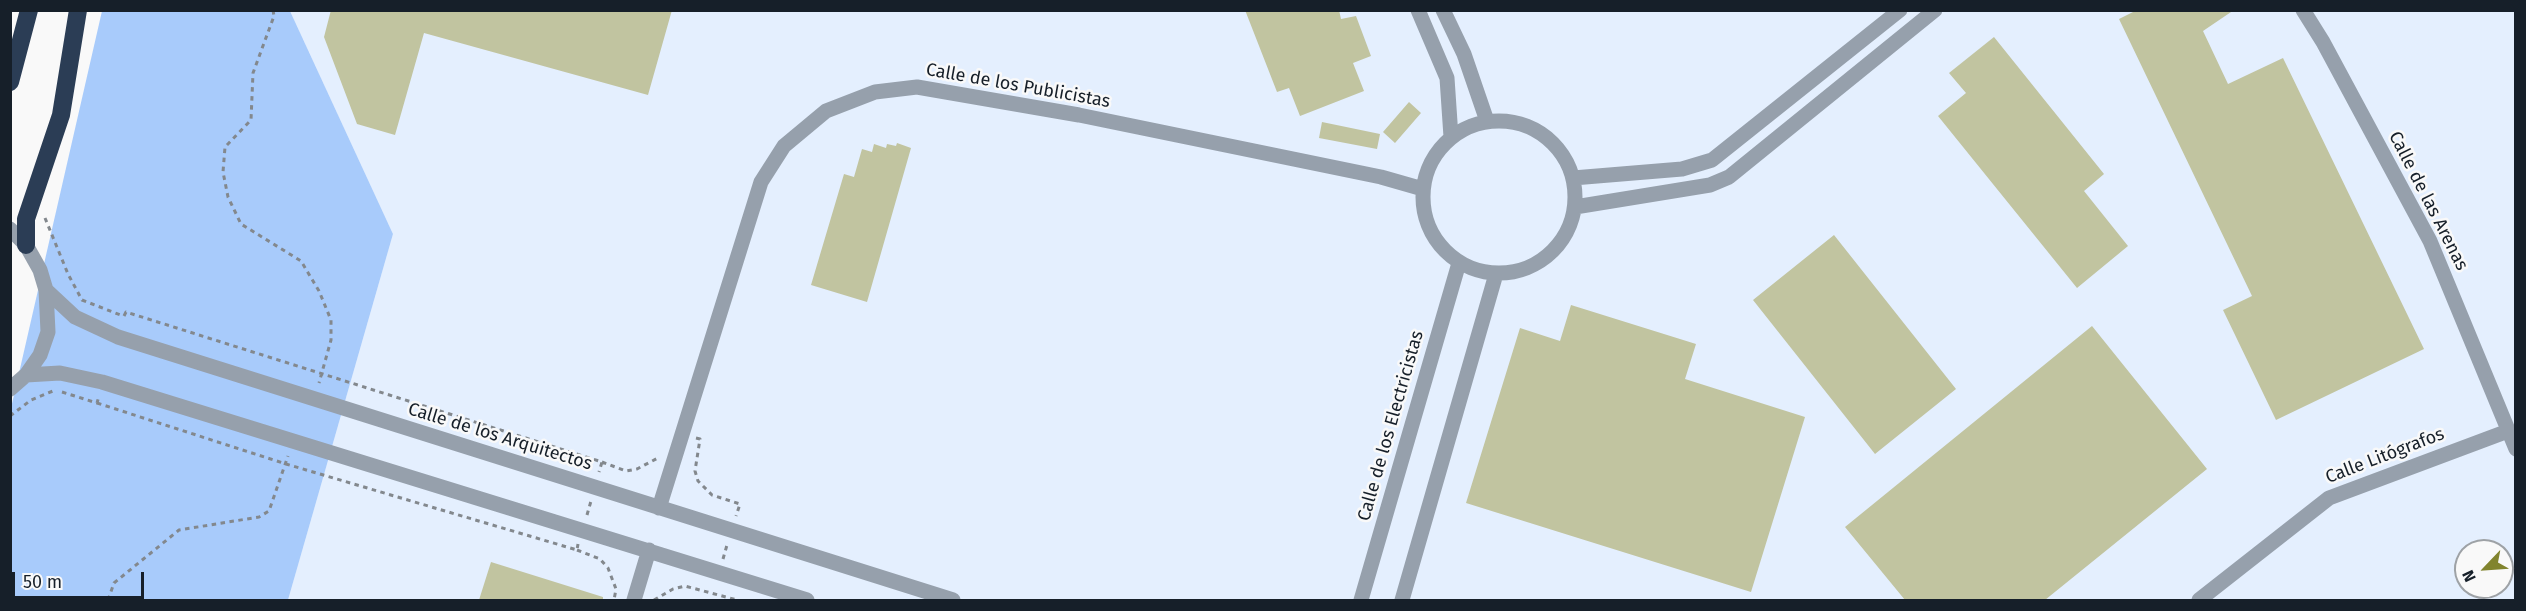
<!DOCTYPE html>
<meta charset="utf-8">
<style>
body{margin:0}
#map{position:relative;width:2526px;height:611px;overflow:hidden;background:#f9f9f9;font-family:"Fira Sans",sans-serif}
canvas{display:block}
.frame{position:absolute;inset:0;border:12px solid #161f29;pointer-events:none}
.north{position:absolute;left:2454px;top:539px;width:60px;height:60px;box-sizing:border-box;background:#f9f9f9;border:2px solid #9ea2a6;border-radius:50%;rotate:245deg;font-size:16px;font-weight:700;line-height:24px;text-align:center;color:#161f29}
.north::after{content:'';display:block;margin:auto;width:21px;height:27px;background:#81842e;clip-path:polygon(50% 0,100% 100%,50% 72%,0 100%)}
.scale{position:absolute;left:12px;top:572px;width:132px;height:27px;box-sizing:border-box;border:3px solid #161f29;border-top:0;padding-left:8px;font-size:18px;line-height:21px;white-space:nowrap;color:#161f29;-webkit-text-stroke:4px #f9f9f9;paint-order:stroke}
</style>
<div id="map">
<canvas width="2526" height="611"></canvas>
<div class="frame"></div>
<div class="north">N</div>
<div class="scale">50 m</div>
</div>
<script>
const context = document.querySelector('canvas').getContext('2d');
context.lineJoin = 'round';
function paint(path, color) { context.fillStyle = color; context.fill(path, 'evenodd'); }
const poly = rows => new Path2D(rows.map(r => 'M' + r).join(''));
function trace(path, color, width, dash) { context.strokeStyle = color; context.lineWidth = width; context.lineCap = dash ? 'butt' : 'round'; context.setLineDash(dash || []); context.stroke(path); }
function label(font, color, halo, rows, align = 'center') {
  context.font = font + ' "Fira Sans",sans-serif'; context.lineWidth = 5; context.setLineDash([]); context.textBaseline = 'middle'; context.strokeStyle = halo; context.fillStyle = color; for (const [text, x, y, turn = 0] of rows) {
    context.save(); context.translate(x, y); context.rotate((+turn || 0) * Math.PI / 180); context.textAlign = isNaN(turn) ? turn : align; if (halo) context.strokeText(text, 0, 0); context.fillText(text, 0, 0); context.restore();
  }
}
paint(poly([
 [290,11,2515,11,2515,600,288,600,393,234],
 [2466,551,2502,551,2502,587,2466,587]
]), '#e4effe');
paint(poly([
 [102,11,290,11,393,234,288,600,11,600,11,408]
]), '#a8cbfb');
paint(poly([
 [331,10,672,10,648,95,424,33,395,135,357,124,324,37],
 [1245,10,1339,10,1341,19,1356,16,1371,56,1353,63,1364,91,1300,116,1289,88,1277,92],
 [2137,10,2234,10,2203,31,2228,84,2283,58,2424,349,2276,420,2223,310,2252,296,2119,19],
 [1994,37,2104,174,2084,191,2128,246,2077,288,1938,116,1966,93,1949,73],
 [1409,102,1421,113,1395,143,1383,132],
 [1322,122,1380,134,1377,149,1319,138],
 [897,143,911,148,867,302,811,285,844,174,854,177,862,149,872,152,874,144,886,148,887,144,896,146],
 [1834,235,1956,389,1875,454,1753,300],
 [1571,305,1696,344,1685,379,1805,417,1751,592,1466,503,1520,328,1560,341],
 [2092,326,2207,469,2045,600,1905,600,1845,527],
 [491,562,603,597,603,600,479,600]
]), '#c1c4a0');
trace(poly([
 [273,10,274,16,253,73,251,120,225,147,223,172,228,197,241,224,301,261,319,291,331,320,331,340,319,383],
 [45,218,68,274,82,300,123,316],
 [124,316,126,312,602,462,599,472],
 [62,392,97,403,99,396],
 [97,403,286,464,577,550,578,544],
 [10,416,31,400,53,391],
 [696,438,700,439,695,471,698,481,712,495,740,504,736,516],
 [602,462,626,471,637,469,658,458],
 [587,515,591,501],
 [577,550,600,559,608,568,616,589,614,600],
 [723,559,727,545],
 [108,600,114,583,179,530,259,517,269,511,288,456],
 [654,600,673,589,685,586,737,600]
]), '#83888d', 3, [4.5, 4.5]);
trace(poly([
 [1418,10,1447,78,1451,137],
 [1443,10,1464,54,1487,121],
 [2303,10,2323,42,2430,241,2516,449],
 '1423 197a76 76 0 1 1 152 0a76 76 0 1 1-152 0Z',
 [1573,178,1682,169,1712,160,1900,10],
 [1575,207,1710,185,1729,177,1935,10],
 [10,229,26,245,40,270,46,290,48,332,40,355,26,375,10,389],
 [46,290,75,317,118,337,953,600],
 [26,375,60,373,102,382,807,600],
 [659,508,761,182,784,146,826,111,875,92,917,87,1079,115,1381,177,1423,189],
 [634,600,649,550],
 [1361,600,1459,263],
 [1402,600,1496,274],
 [2199,600,2329,498,2508,431]
]), '#96a0ac', 15);
trace(poly([
 [10,82,29,10],
 [26,245,26,219,61,115,78,10]
]), '#2b3d55', 18);
label('18px', '#161f29', '#f9f9f9', [
 ["Calle de los Publicistas",1018,86,10],
 ["Calle de las Arenas",2428,201,63],
 ["Calle de los Electricistas",1391,426,-74],
 ["Calle de los Arquitectos",500,437,17],
 ["Calle Litógrafos",2385,456,-21]
]);
</script>
